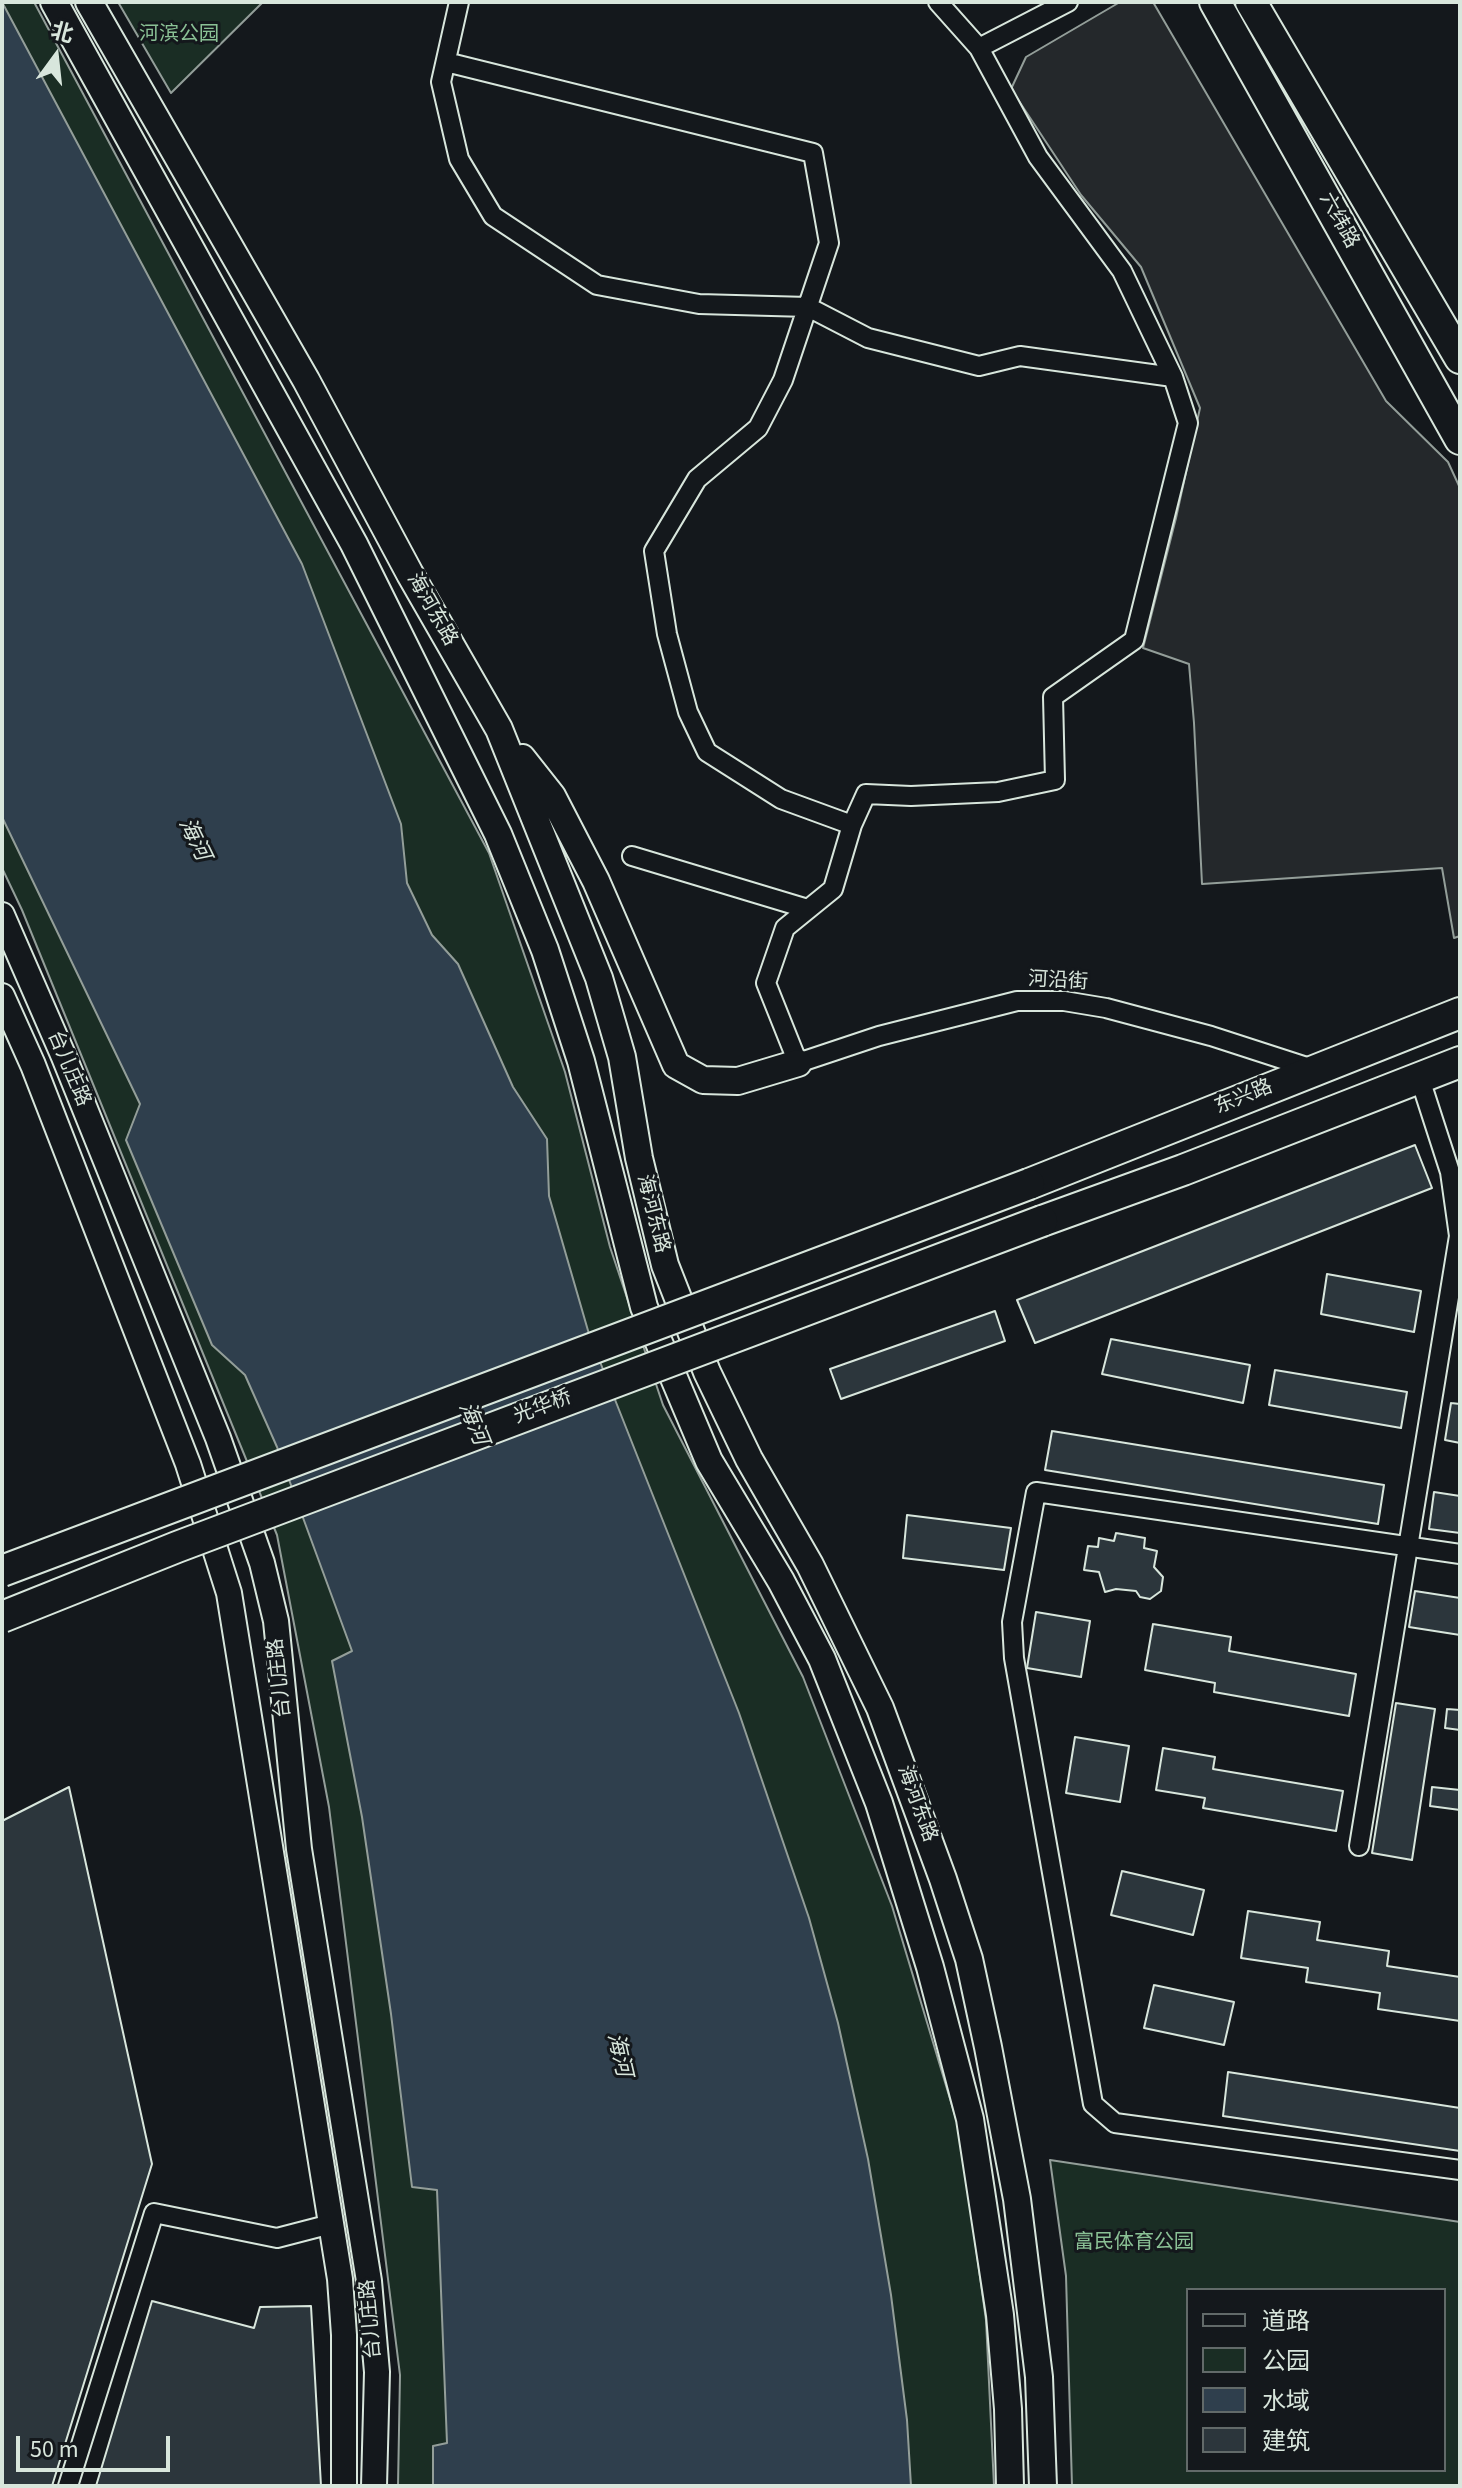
<!DOCTYPE html>
<meta charset="utf-8">
<style>
body{margin:0}
#map{position:relative;width:1462px;height:2488px;overflow:hidden;background:#14181c;font-family:"Source Sans 3","Noto Sans SC",sans-serif}
canvas{display:block}
.frame{position:absolute;inset:0;border:4px solid #d8e6dc;pointer-events:none}
.legend{position:absolute;left:1186px;top:2288px;width:260px;height:184px;box-sizing:border-box;background:#14181c;border:2px solid #626a69;margin:0;padding:10px 14px;list-style:none;font-size:24px;color:#d8e6dc}
.legend li{display:flex;align-items:center;gap:16px;height:40px}
.legend b{width:40px;border:2px solid #626a69}
.north{position:absolute;left:16px;top:16px;width:80px;height:80px;-webkit-text-stroke:6px #14181c;paint-order:stroke;rotate:15deg;font-size:22px;font-weight:700;line-height:32px;text-align:center;color:#d8e6dc}
.north::after{content:'';display:block;margin:auto;width:28px;height:36px;background:#d8e6dc;clip-path:polygon(50% 0,100% 100%,50% 72%,0 100%)}
.scale{position:absolute;left:16px;top:2436px;width:154px;height:36px;box-sizing:border-box;border:4px solid #d8e6dc;border-top:0;padding-left:10px;font-size:24px;line-height:28px;white-space:nowrap;color:#d8e6dc;-webkit-text-stroke:6px #14181c;paint-order:stroke}
</style>
<div id="map">
<canvas width="1462" height="2488"></canvas>
<div class="frame"></div>
<ul class="legend">
<li><b style="height:10px;background:#14181c"></b>道路</li>
<li><b style="height:22px;background:#1a2d24"></b>公园</li>
<li><b style="height:22px;background:#2f3f4d"></b>水域</li>
<li><b style="height:22px;background:#2c363c"></b>建筑</li>
</ul>
<div class="north">北</div>
<div class="scale">50 m</div>
</div>
<script>
const context = document.querySelector('canvas').getContext('2d');
context.lineJoin = 'round';
function paint(path, color) { context.fillStyle = color; context.fill(path, 'evenodd'); }
const poly = rows => new Path2D(rows.map(r => 'M' + r).join(''));
function trace(path, color, width, dash) { context.strokeStyle = color; context.lineWidth = width; context.lineCap = dash ? 'butt' : 'round'; context.setLineDash(dash || []); context.stroke(path); }
function label(font, color, halo, rows, align = 'center') {
  context.font = font + ' "Source Sans 3","Noto Sans SC",sans-serif'; context.lineWidth = 6; context.setLineDash([]); context.textBaseline = 'middle'; context.strokeStyle = halo; context.fillStyle = color; for (const [text, x, y, turn = 0] of rows) {
    context.save(); context.translate(x, y); context.rotate((+turn || 0) * Math.PI / 180); context.textAlign = isNaN(turn) ? turn : align; if (halo) context.strokeText(text, 0, 0); context.fillText(text, 0, 0); context.restore();
  }
}
const green = poly([
 [2,2,34,2,489,853,565,1072,610,1247,663,1405,803,1677,892,1906,960,2132,986,2320,994,2486,398,2486,400,2375,329,1807,277,1535,22,910,2,868,2,2],
 [118,2,263,2,171,93,118,2],
 [1050,2160,1460,2222,1460,2486,1072,2486,1066,2276,1050,2160],
 [1188,2290,1444,2290,1444,2470,1188,2470,1188,2290]
]);
paint(green, '#1a2d24');
trace(green, '#939e99', 2);
const parking = poly([
 [1120,2,1153,2,1386,401,1448,462,1460,488,1460,936,1454,938,1442,868,1202,884,1194,723,1189,664,1143,648,1176,518,1200,408,1141,267,1081,195,1011,89,1026,57,1120,2]
]);
paint(parking, '#24282b');
trace(parking, '#939e99', 2);
const water = poly([
 [2,2,302,564,401,824,407,883,432,935,458,964,513,1087,547,1139,549,1196,589,1334,739,1713,809,1918,838,2023,868,2159,891,2295,907,2420,911,2486,433,2486,433,2446,447,2443,437,2190,412,2187,391,2014,362,1817,332,1661,352,1651,277,1447,245,1375,212,1345,126,1140,140,1104,2,817,2,2]
]);
paint(water, '#2f3f4d');
trace(water, '#939e99', 2);
const building = poly([
 [1415,1145,1432,1188,1035,1343,1017,1300,1415,1145],
 [1327,1274,1421,1291,1414,1332,1321,1314,1327,1274],
 [995,1311,1005,1341,841,1399,830,1369,995,1311],
 [1111,1339,1250,1365,1243,1403,1102,1374,1111,1339],
 [1275,1370,1407,1392,1401,1428,1269,1405,1275,1370],
 [1451,1403,1460,1404,1460,1443,1445,1440,1451,1403],
 [1052,1431,1384,1485,1378,1524,1045,1470,1052,1431],
 [1434,1492,1460,1496,1460,1533,1429,1529,1434,1492],
 [907,1515,1011,1528,1004,1570,903,1558,907,1515],
 [1116,1533,1145,1538,1144,1548,1157,1551,1154,1567,1163,1577,1161,1591,1150,1599,1140,1597,1136,1591,1116,1589,1105,1592,1099,1572,1084,1570,1088,1546,1098,1547,1099,1538,1114,1541,1116,1533],
 [1415,1591,1460,1598,1460,1635,1409,1627,1415,1591],
 [1036,1612,1090,1621,1081,1677,1027,1668,1036,1612],
 [1153,1624,1231,1637,1229,1651,1356,1674,1349,1716,1214,1692,1215,1683,1145,1670,1153,1624],
 [1396,1703,1435,1709,1412,1860,1372,1853,1396,1703],
 [1447,1709,1460,1710,1460,1730,1445,1728,1447,1709],
 [1075,1737,1129,1746,1120,1802,1066,1793,1075,1737],
 [1163,1748,1215,1757,1213,1769,1343,1791,1336,1831,1203,1808,1205,1798,1156,1790,1163,1748],
 [69,1787,152,2164,52,2486,2,2486,2,1821,69,1787],
 [1432,1787,1460,1790,1460,1810,1430,1806,1432,1787],
 [1122,1871,1204,1890,1193,1935,1111,1915,1122,1871],
 [1248,1911,1320,1922,1317,1940,1389,1951,1387,1966,1460,1977,1460,2021,1378,2009,1380,1993,1306,1982,1308,1968,1241,1958,1248,1911],
 [1154,1985,1234,2002,1224,2045,1144,2028,1154,1985],
 [1228,2072,1460,2108,1460,2151,1223,2116,1228,2072],
 [152,2301,254,2328,260,2307,311,2306,321,2486,96,2486,152,2301]
]);
paint(building, '#2c363c');
trace(building, '#d8e6dc', 2);
const minor = poly([
 [459,2,441,82,459,159,493,216,597,285,699,304,808,307,868,338,979,366,1020,356,1173,377],
 [938,2,979,48,1068,2],
 [446,62,813,153,829,243,783,380,758,428,697,479,654,551,667,634,688,712,707,752,781,799,852,825,833,889,785,928,766,983,798,1063,879,1036,1017,1001,1064,1001,1106,1008,1211,1036,1316,1070],
 [852,825,866,794,911,796,998,792,1055,780,1053,697,1134,640,1188,423,1173,377,1122,271,1038,157,979,48],
 [632,856,808,909],
 [1460,1554,1036,1492,1012,1622,1014,1658,1093,2104,1115,2123,1460,2170],
 [1359,1846,1459,1236,1450,1172,1420,1079],
 [68,2486,154,2213,277,2238,331,2224]
]);
const tertiary = poly([
 [2,915,64,1057,218,1438,262,1563,276,1621,299,1849,369,2281,377,2372,374,2486],
 [2,996,33,1065,188,1464,229,1593,340,2279,344,2335,344,2486]
]);
const secondary = poly([
 [54,2,354,544,498,834,545,950,581,1061,644,1307,709,1461,781,1581,822,1659,879,1803,930,1967,970,2119,1000,2315,1008,2409,1010,2486],
 [89,2,306,380,410,574,499,729,599,978,622,1057,639,1158,665,1265,707,1372,749,1459,810,1565,880,1708,943,1879,969,1959,988,2047,1017,2199,1039,2377,1043,2486],
 [522,758,552,796,596,881,676,1065,703,1080,738,1081,798,1063]
]);
const primary = poly([
 [1215,2,1460,439],
 [1251,2,1460,358]
]);
const trunk = poly([
 [1029,1184,1460,1013],
 [1042,1221,1183,1170,1460,1062]
]);
trace(minor, '#d8e6dc', 22);
trace(tertiary, '#d8e6dc', 28);
trace(secondary, '#d8e6dc', 30);
trace(primary, '#d8e6dc', 34);
trace(trunk, '#d8e6dc', 34);
trace(minor, '#14181c', 18);
trace(tertiary, '#14181c', 24);
trace(secondary, '#14181c', 26);
trace(primary, '#14181c', 30);
trace(trunk, '#14181c', 30);
const trunkBridge = poly([
 [2,1571,1029,1184],
 [2,1617,177,1547,1042,1221]
]);
trace(trunkBridge, '#d8e6dc', 34, []);
trace(trunkBridge, '#14181c', 30);
label('20px', '#8ac095', '#14181c', [
 ["河滨公园",179,36],
 ["富民体育公园",1134,2244]
]);
label('20px', '#d8e6dc', '#14181c', [
 ["六纬路",1338,221,61],
 ["海河东路",431,610,60],
 ["河沿街",1058,982,3],
 ["台儿庄路",68,1069,67],
 ["东兴路",1244,1098,-22],
 ["海河东路",652,1214,76],
 ["光华桥",543,1408,-21],
 ["台儿庄路",281,1678,-96],
 ["海河东路",916,1804,70],
 ["台儿庄路",372,2319,-95]
]);
label('italic 22px', '#d8e6dc', '#14181c', [
 ["海河",193,840,64],
 ["海河",472,1424,68],
 ["海河",618,2055,77]
]);
</script>
